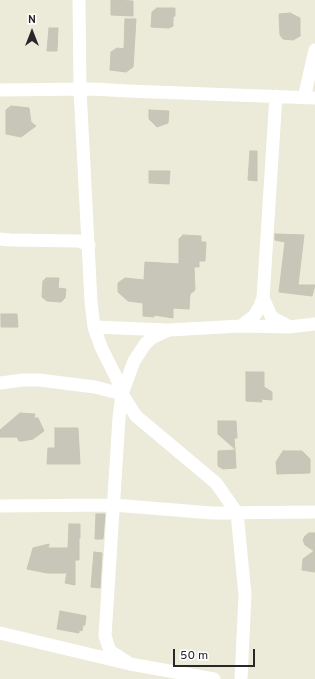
<!DOCTYPE html>
<style>
body{margin:0}
#map{position:relative;width:315px;height:679px;overflow:hidden;background:#ecead8;font-family:Overpass,sans-serif}
canvas{display:block}
.north{position:absolute;left:12px;top:12px;width:40px;height:40px;-webkit-text-stroke:3px #fff;paint-order:stroke;rotate:0deg;font-size:11px;font-weight:700;line-height:16px;text-align:center;color:#282828}
.north::after{content:'';display:block;margin:auto;width:14px;height:18px;background:#282828;clip-path:polygon(50% 0,100% 100%,50% 72%,0 100%)}
.scale{position:absolute;left:173px;top:649px;width:82px;height:18px;box-sizing:border-box;border:2px solid #282828;border-top:0;padding-left:5px;font-size:12px;line-height:14px;white-space:nowrap;color:#282828;-webkit-text-stroke:3px #fff;paint-order:stroke}
</style>
<div id="map">
<canvas width="315" height="679"></canvas>
<div class="north">N</div>
<div class="scale">50 m</div>
</div>
<script>
const context = document.querySelector('canvas').getContext('2d');
context.lineJoin = 'round';
function paint(path, color) { context.fillStyle = color; context.fill(path, 'evenodd'); }
const poly = rows => new Path2D(rows.map(r => 'M' + r).join(''));
function trace(path, color, width, dash) { context.strokeStyle = color; context.lineWidth = width; context.lineCap = dash ? 'butt' : 'round'; context.setLineDash(dash || []); context.stroke(path); }
const building = poly([
 [111,0,133,1,133,16,111,15,111,0],
 [157,8,175,8,175,16,173,17,173,26,169,28,151,27,152,12,157,8],
 [290,13,300,18,300,36,293,40,283,39,280,35,279,14,290,13],
 [125,19,136,19,133,67,126,72,110,70,111,52,117,48,124,49,125,19],
 [49,28,58,28,57,51,47,51,49,28],
 [11,106,29,108,31,122,36,126,21,137,6,134,6,110,11,106],
 [149,110,169,111,168,123,157,127,149,119,149,110],
 [250,151,257,151,257,181,248,180,250,151],
 [149,171,170,171,169,184,149,183,149,171],
 [275,234,304,235,298,285,315,285,312,296,279,292,285,242,275,240,275,234],
 [183,235,201,236,201,242,206,242,205,261,199,261,199,267,194,267,195,290,190,294,189,309,173,308,173,318,154,315,154,317,143,316,143,303,128,301,118,292,118,283,125,278,144,280,145,262,179,264,179,239,183,235],
 [46,278,59,278,58,288,66,289,65,298,61,302,47,301,42,297,43,281,46,278],
 [1,314,17,314,18,327,1,327,1,314],
 [246,372,264,372,264,387,272,392,272,400,261,399,262,402,246,401,246,372],
 [20,413,35,414,34,418,38,418,44,431,33,439,22,441,19,441,17,437,0,437,0,430,20,413],
 [218,421,236,421,237,438,234,438,235,449,218,434,218,421],
 [55,428,78,428,80,464,47,464,48,448,55,448,55,428],
 [235,450,236,468,223,469,218,466,218,451,235,450],
 [283,451,302,451,310,459,310,473,277,474,276,462,283,451],
 [96,514,105,514,103,539,95,539,96,514],
 [69,524,80,524,80,538,79,538,79,560,75,560,75,585,65,583,67,573,47,573,27,569,33,548,49,544,48,548,68,548,69,524],
 [309,533,315,533,315,572,302,570,303,559,314,551,305,545,303,540,305,536,309,533],
 [94,552,102,553,100,588,91,587,94,552],
 [60,611,86,616,85,625,83,625,82,631,79,630,79,633,57,629,60,611]
]);
paint(building, '#c7c6b8');
trace(building, '#c7c6b2', 1);
trace(poly([
 [79,0,80,89,91,302,94,327,101,347,117,379,122,394,136,416,216,483,237,513,245,595,241,679],
 [0,90,92,89,128,91,315,98],
 [304,98,315,50],
 [0,239,10,240,78,241,89,245],
 [263,298,271,316,275,319,288,326],
 [241,326,254,316,259,308,263,298,276,96],
 [94,327,166,330],
 [0,383,23,380,39,380,95,387,122,394],
 [0,506,113,505,212,513,315,512],
 [0,633,130,664,214,679],
 [130,664,110,651,105,636,119,418,122,394,134,361,146,343,153,337,169,330,241,326,289,327,315,324]
]), '#fff', 13);
</script>
